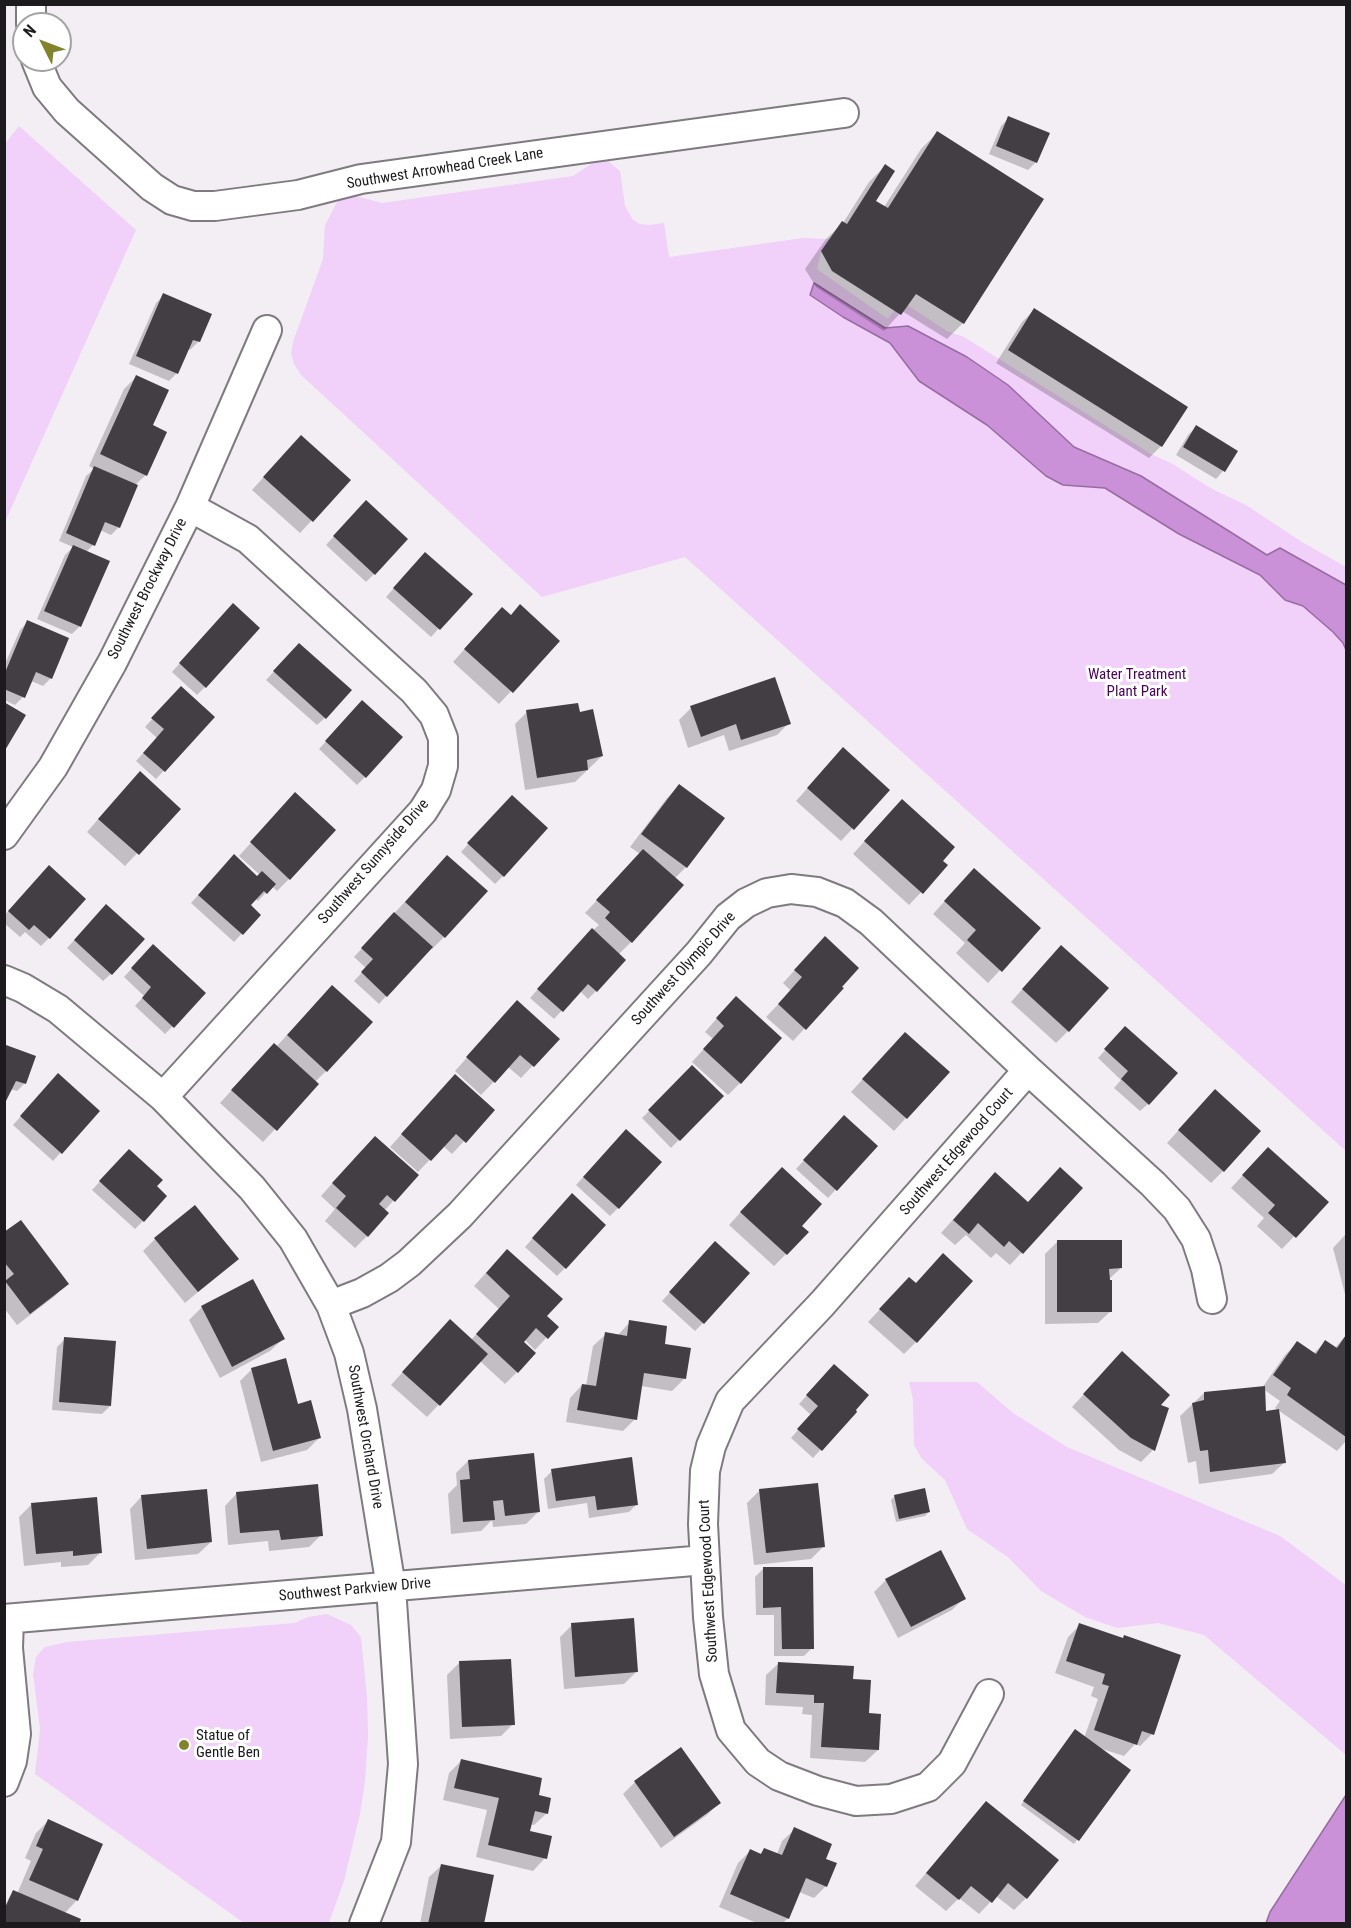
<!DOCTYPE html>
<style>
body{margin:0}
#map{position:relative;width:1351px;height:1928px;overflow:hidden;background:#f3eef4;font-family:"Roboto Condensed",sans-serif}
canvas{display:block}
.frame{position:absolute;inset:0;border:6px solid #1c1a1c;pointer-events:none}
.north{position:absolute;left:12px;top:12px;width:60px;height:60px;box-sizing:border-box;background:#fff;border:2px solid #a4a3a4;border-radius:50%;rotate:312deg;font-size:16px;font-weight:700;line-height:24px;text-align:center;color:#1c1a1c}
.north::after{content:'';display:block;margin:auto;width:21px;height:27px;background:#82832c;clip-path:polygon(50% 0,100% 100%,50% 72%,0 100%)}
</style>
<div id="map">
<canvas width="1351" height="1928"></canvas>
<div class="frame"></div>
<div class="north">N</div>
</div>
<script>
const context = document.querySelector('canvas').getContext('2d');
context.lineJoin = 'round';
function paint(path, color) { context.fillStyle = color; context.fill(path, 'evenodd'); }
const poly = rows => new Path2D(rows.map(r => 'M' + r).join(''));
function trace(path, color, width, dash) { context.strokeStyle = color; context.lineWidth = width; context.lineCap = dash ? 'butt' : 'round'; context.setLineDash(dash || []); context.stroke(path); }
function label(font, color, halo, rows, align = 'center') {
  context.font = font + ' "Roboto Condensed",sans-serif'; context.lineWidth = 6; context.setLineDash([]); context.textBaseline = 'middle'; context.strokeStyle = halo; context.fillStyle = color; for (const [text, x, y, turn = 0] of rows) {
    context.save(); context.translate(x, y); context.rotate((+turn || 0) * Math.PI / 180); context.textAlign = isNaN(turn) ? turn : align; if (halo) context.strokeText(text, 0, 0); context.fillText(text, 0, 0); context.restore();
  }
}
paint(poly([
 [19,126,136,230,5,522,4,145],
 [600,161,608,161,620,171,625,206,633,220,640,224,649,225,664,223,669,257,803,238,831,239,821,251,817,269,888,319,901,301,947,331,964,337,1151,454,1171,463,1212,489,1246,505,1302,542,1346,567,1346,1151,685,557,542,597,301,375,294,364,291,354,293,342,323,259,325,225,336,204,343,196,352,195,382,203,573,176,591,164],
 [909,1382,977,1382,1013,1413,1067,1447,1280,1536,1346,1585,1346,1755,1204,1635,1158,1623,1117,1628,1085,1617,1041,1591,1009,1558,967,1529,945,1480,922,1459,914,1445,913,1400],
 [327,1614,351,1625,361,1637,367,1697,368,1735,365,1782,360,1814,344,1881,329,1923,244,1923,35,1774,40,1729,33,1674,36,1657,45,1647,67,1642,295,1623,308,1617]
]), '#f1d0f9');
const water = poly([
 [814,283,885,328,908,326,967,357,1008,385,1074,447,1141,476,1267,555,1280,548,1346,585,1346,650,1343,643,1333,632,1303,606,1285,600,1260,575,1179,534,1105,488,1063,485,1046,476,987,425,919,381,890,343,843,317,810,295,814,283],
 [1346,1795,1346,1923,1266,1923,1270,1912,1346,1795]
]);
paint(water, '#ca91d8');
trace(water, '#966da0', 1.5);
paint(poly([
 [1009,118,1036,162,1028,170,989,154,1001,126],
 [937,133,963,323,947,339,902,311,884,331,816,287,805,269,826,239,843,223,869,182,885,166,874,201,884,207,921,149],
 [164,295,210,315,198,342,190,350,188,348,177,373,169,381,129,364,156,303],
 [1034,310,1161,446,1149,458,996,363,1022,322],
 [136,377,151,426,146,475,135,485,119,527,111,535,100,530,93,545,86,552,108,562,80,626,72,634,37,619,65,555,73,547,59,541,86,476,94,469,89,466,124,389],
 [1196,427,1236,451,1223,471,1216,479,1176,455,1188,435],
 [289,449,349,480,300,533,252,490],
 [358,510,374,574,366,582,326,545],
 [417,562,470,594,431,637,386,597],
 [225,613,205,687,197,695,172,672],
 [510,617,558,641,499,704,453,662,490,621],
 [28,622,51,678,43,686,31,681,23,697,15,705,4,700,4,666,20,630],
 [291,653,325,718,317,725,266,680],
 [173,696,213,718,156,779,136,761,157,738,145,727],
 [691,708,789,723,777,735,729,751,724,735,688,748,679,720],
 [355,710,365,777,357,785,319,749],
 [527,712,578,714,602,756,575,782,525,790,515,724],
 [831,762,888,790,841,841,796,801],
 [128,785,179,809,125,866,87,832],
 [679,786,723,819,686,867,674,879,631,942,618,955,596,991,588,999,580,991,554,1019,530,998,584,938,599,925,585,913,640,854,630,847,667,798],
 [504,805,503,876,495,884,461,852],
 [283,807,289,879,277,891,272,886,258,901,255,898,249,905,259,915,234,942,191,903,226,864,257,878,260,875,239,856],
 [890,813,946,866,909,905,853,854],
 [435,869,485,891,444,937,432,949,430,947,379,1004,354,981,366,968,354,957],
 [41,875,49,938,41,946,25,932,20,937,4,923,4,916],
 [962,882,1039,929,988,983,956,953,965,943,933,914],
 [98,914,111,974,103,981,67,948],
 [812,951,842,988,793,1041,766,1017,791,991,783,983],
 [145,954,173,1026,165,1034,135,1006,144,996,124,977],
 [1049,959,1068,1031,1056,1043,1011,1002],
 [320,999,326,1071,315,1082,317,1084,263,1142,220,1103,262,1057,276,1047],
 [724,1010,740,1083,728,1095,692,1062,713,1039,705,1032],
 [505,1015,558,1039,521,1078,508,1067,481,1095,455,1071],
 [1118,1036,1148,1104,1140,1111,1114,1088,1121,1080,1098,1058],
 [893,1046,948,1072,894,1131,851,1092],
 [6,1047,25,1083,17,1091,10,1089,4,1102,4,1048],
 [692,1068,722,1096,671,1148,642,1118],
 [51,1083,98,1111,53,1161,13,1125],
 [443,1088,493,1110,452,1154,443,1146,418,1172,390,1147],
 [1203,1103,1223,1171,1211,1183,1167,1143],
 [836,1125,876,1146,828,1198,796,1169],
 [618,1139,618,1208,610,1216,576,1185],
 [362,1150,416,1176,384,1211,367,1236,355,1248,325,1221,335,1209,321,1196],
 [121,1159,155,1186,143,1221,135,1229,92,1190],
 [1256,1161,1327,1202,1282,1249,1257,1226,1264,1218,1231,1188],
 [769,1181,800,1226,786,1254,774,1266,729,1225],
 [983,1186,1028,1203,1081,1189,1010,1265,996,1253,991,1258,966,1235,955,1245,941,1233],
 [564,1203,565,1268,557,1276,525,1247],
 [4,1234,67,1283,55,1296,17,1325,4,1308],
 [1345,1235,1346,1235,1346,1298,1333,1248],
 [155,1239,237,1259,185,1303,143,1251],
 [1057,1242,1121,1268,1107,1281,1111,1311,1098,1323,1045,1324,1045,1254],
 [708,1251,703,1323,695,1331,662,1301],
 [495,1263,545,1316,547,1337,535,1350,524,1339,517,1372,505,1384,480,1361,427,1417,391,1385,438,1333,471,1340,499,1309,474,1286],
 [252,1281,283,1339,270,1351,220,1378,189,1320,201,1308],
 [897,1291,916,1342,904,1354,868,1322],
 [630,1322,663,1345,684,1379,672,1391,641,1386,635,1419,623,1431,566,1422,570,1398,582,1385,586,1386,593,1346,606,1334,617,1336],
 [1346,1335,1346,1441,1337,1451,1275,1408,1280,1401,1263,1389,1265,1412,1285,1462,1272,1474,1199,1484,1196,1461,1188,1463,1180,1416,1204,1393,1262,1388,1285,1355,1297,1343,1313,1354,1325,1342,1335,1348],
 [65,1339,110,1406,102,1414,52,1410,57,1347],
 [1110,1366,1158,1406,1168,1409,1153,1450,1141,1462,1119,1450,1072,1407],
 [252,1369,297,1406,319,1438,307,1450,261,1462,240,1381],
 [826,1374,855,1412,813,1458,791,1438,811,1415,799,1404],
 [468,1461,538,1512,526,1524,493,1527,492,1520,481,1531,451,1534,448,1494,457,1485,456,1473],
 [552,1471,637,1504,629,1512,589,1518,587,1503,548,1509,544,1479],
 [760,1490,824,1546,811,1559,754,1565,747,1503],
 [237,1493,321,1535,309,1547,269,1551,268,1541,228,1545,225,1506],
 [142,1496,211,1542,198,1554,135,1560,130,1509],
 [895,1496,929,1512,925,1516,896,1522,891,1500],
 [32,1504,101,1552,88,1565,61,1567,61,1562,24,1566,19,1517],
 [763,1569,812,1648,804,1656,774,1656,774,1615,756,1615,755,1577],
 [886,1580,964,1598,952,1610,898,1638,874,1592],
 [572,1625,636,1672,624,1684,564,1689,560,1637],
 [1080,1625,1152,1734,1140,1746,1135,1744,1124,1756,1099,1748,1129,1770,1074,1844,1021,1805,1072,1735,1084,1738,1098,1699,1091,1696,1094,1687,1055,1673,1068,1637],
 [459,1663,513,1724,501,1736,450,1739,447,1675],
 [779,1663,852,1680,867,1715,878,1750,865,1762,810,1758,812,1715,802,1714,803,1707,765,1705,766,1675],
 [461,1761,537,1796,547,1813,534,1825,530,1824,529,1832,545,1858,533,1871,476,1857,487,1810,443,1800,449,1773],
 [635,1782,719,1803,707,1815,661,1848,623,1794],
 [986,1803,1026,1898,1014,1910,996,1896,979,1914,959,1898,946,1911,915,1886],
 [48,1821,77,1900,64,1914,4,1924,4,1908,10,1896,14,1892,17,1894,31,1861,25,1858,36,1833],
 [795,1829,824,1859,826,1886,814,1898,799,1892,788,1918,782,1924,759,1924,719,1907,738,1863,750,1851,759,1855,765,1849,777,1854,782,1841],
 [442,1865,482,1924,420,1924,429,1877]
]), '#0003');
paint(poly([
 [1008,116,1050,133,1037,163,996,146],
 [937,131,1044,199,964,324,916,294,901,315,832,271,821,251,842,221,847,224,885,164,895,171,876,201,888,208],
 [163,293,212,314,200,342,193,340,178,374,136,356],
 [1034,308,1188,407,1162,447,1008,350],
 [136,375,169,390,153,425,167,432,147,476,100,454],
 [1196,425,1238,451,1225,472,1183,447],
 [301,435,351,480,313,522,263,477],
 [94,466,138,485,120,528,105,522,95,546,66,533],
 [366,500,408,539,375,575,333,536],
 [73,545,110,561,81,627,44,611],
 [425,552,473,594,440,630,393,588],
 [233,603,260,628,206,688,179,663],
 [520,604,560,641,513,693,464,649,502,607,511,615],
 [27,620,69,638,52,679,36,672,25,698,4,689,4,675],
 [299,643,352,690,326,719,273,671],
 [775,677,791,724,741,740,736,724,701,737,690,706],
 [181,686,215,717,165,772,143,753,164,729,151,718],
 [362,700,403,737,366,778,325,741],
 [4,702,26,715,4,752],
 [578,703,580,712,593,709,603,756,587,760,588,770,537,778,526,710],
 [843,747,890,790,854,830,807,788],
 [140,771,181,809,139,855,98,819],
 [679,784,725,818,687,868,641,834],
 [295,792,336,830,290,880,250,842],
 [512,795,548,828,504,877,467,843],
 [902,799,955,847,943,861,948,865,923,894,864,841],
 [643,849,684,885,632,943,605,918,610,912,596,900],
 [234,854,257,876,262,871,276,884,267,894,264,891,251,905,261,915,243,935,198,895],
 [447,855,488,891,445,938,405,902],
 [49,865,86,899,50,939,34,925,29,930,8,911],
 [974,868,1041,928,1002,972,967,940,976,930,944,901],
 [106,904,145,939,112,975,74,940],
 [394,912,433,947,387,997,361,972,373,959,361,948],
 [592,928,626,960,597,992,588,984,563,1012,537,989],
 [825,936,859,968,842,987,844,988,806,1030,778,1004,802,977,794,970],
 [153,944,206,993,174,1028,142,998,151,987,131,968],
 [1061,945,1109,988,1069,1032,1022,989],
 [332,985,373,1022,327,1072,287,1035],
 [736,996,782,1038,741,1084,703,1049,724,1026,716,1018],
 [517,1000,560,1039,534,1067,520,1055,495,1083,466,1057],
 [1125,1026,1178,1073,1149,1105,1121,1079,1128,1071,1104,1049],
 [905,1032,950,1072,907,1119,862,1079],
 [274,1043,319,1084,277,1131,231,1090],
 [6,1045,36,1056,26,1084,16,1081,4,1105],
 [692,1065,724,1096,680,1141,648,1110],
 [58,1073,100,1111,62,1154,20,1116],
 [455,1074,495,1110,466,1143,456,1134,431,1161,401,1134],
 [1215,1089,1261,1131,1224,1172,1178,1130],
 [844,1115,878,1146,837,1191,803,1160],
 [626,1129,662,1162,619,1209,583,1177],
 [375,1136,419,1175,395,1202,387,1195,379,1204,389,1213,368,1237,336,1208,346,1196,332,1183],
 [1268,1147,1329,1202,1296,1238,1268,1213,1275,1205,1242,1175],
 [129,1149,163,1180,157,1186,167,1196,144,1222,99,1181],
 [782,1167,822,1204,802,1226,809,1232,787,1255,740,1212],
 [1060,1167,1083,1188,1023,1254,1009,1241,1004,1247,978,1223,969,1234,953,1220,995,1172,1028,1202],
 [572,1193,606,1225,566,1269,532,1238],
 [195,1205,239,1259,198,1292,154,1238],
 [21,1220,69,1284,30,1314,5,1281,14,1274,4,1262,4,1232],
 [1057,1240,1122,1240,1122,1268,1109,1269,1110,1280,1112,1280,1112,1312,1057,1312],
 [715,1241,750,1273,704,1324,669,1292],
 [507,1249,563,1299,547,1316,559,1327,548,1339,536,1328,524,1342,536,1353,518,1373,476,1334,510,1296,486,1273],
 [943,1253,973,1281,917,1343,879,1309,909,1277,916,1283],
 [253,1279,285,1339,232,1367,201,1306],
 [450,1319,488,1354,440,1406,402,1372],
 [629,1320,667,1326,665,1344,691,1348,686,1379,644,1373,637,1420,577,1410,582,1384,596,1386,605,1332,627,1336],
 [1346,1335,1346,1437,1287,1395,1291,1388,1273,1375,1297,1341,1316,1354,1325,1340,1337,1348],
 [64,1337,116,1341,111,1406,59,1402],
 [1122,1351,1170,1395,1161,1405,1169,1408,1155,1451,1131,1438,1083,1394],
 [286,1358,298,1404,311,1400,321,1438,273,1451,251,1368],
 [834,1364,869,1395,856,1410,857,1412,822,1451,797,1429,818,1406,806,1395],
 [1265,1386,1266,1411,1279,1409,1286,1463,1210,1472,1208,1450,1200,1451,1192,1403,1204,1400,1204,1392],
 [534,1453,540,1512,505,1516,503,1500,493,1501,495,1520,463,1522,460,1480,470,1479,468,1460],
 [632,1457,638,1505,597,1510,595,1496,556,1501,551,1469],
 [818,1483,825,1547,766,1553,759,1489],
 [318,1484,323,1536,281,1540,279,1530,240,1533,236,1492],
 [925,1488,930,1512,899,1519,894,1495],
 [207,1489,212,1542,147,1549,141,1495],
 [97,1497,102,1553,73,1556,73,1551,36,1554,31,1503],
 [941,1550,966,1599,911,1627,885,1579],
 [763,1567,813,1567,814,1649,782,1649,781,1607,763,1608],
 [634,1618,638,1672,575,1677,571,1623],
 [1079,1623,1123,1638,1124,1635,1181,1655,1154,1735,1142,1731,1137,1745,1094,1730,1109,1686,1102,1684,1105,1674,1066,1661],
 [511,1659,515,1725,462,1727,459,1661],
 [778,1662,854,1666,853,1679,871,1680,869,1713,881,1714,879,1750,821,1747,824,1703,814,1703,814,1695,776,1693],
 [1075,1729,1131,1770,1079,1841,1023,1801],
 [681,1747,721,1803,674,1837,634,1781],
 [461,1759,542,1778,539,1795,551,1798,548,1814,535,1811,530,1831,552,1836,547,1859,488,1845,499,1798,454,1788],
 [986,1801,1059,1860,1027,1899,1008,1883,992,1903,971,1886,959,1900,926,1873],
 [48,1819,103,1844,78,1901,29,1880,43,1849,36,1846],
 [794,1827,832,1844,826,1859,837,1863,827,1887,806,1878,789,1919,730,1894,750,1849,761,1854,764,1848,782,1855],
 [441,1864,494,1875,484,1924,428,1924],
 [13,1890,81,1919,79,1924,4,1924,4,1910]
]), '#423e43');
const street = poly([
 [31,24,31,4],
 [36,60,47,87,67,111,152,187,172,200,193,206,215,206,298,195,361,179,844,113],
 [4,835,53,767,112,663,190,507,267,330],
 [4,980,23,988,58,1009,163,1097,252,1188,293,1239,331,1305,349,1353,362,1409,391,1587,403,1764,396,1842,364,1924],
 [163,1097,423,811,436,790,443,766,443,738,434,715,414,691,248,539,190,507],
 [331,1305,362,1293,389,1278,409,1263,460,1215,699,953,728,917,746,903,767,893,791,889,817,892,845,903,871,922,1028,1070,1153,1184,1177,1209,1196,1239,1206,1269,1212,1299],
 [4,1619,705,1560],
 [989,1694,952,1763,928,1787,891,1799,856,1801,818,1791,779,1776,758,1762,731,1730,714,1674,708,1617,703,1524,705,1471,711,1446,730,1401,822,1304,1028,1070],
 [4,1782,12,1761,16,1734,8,1648,9,1619]
]);
trace(street, '#7f7a80', 32);
trace(street, '#fff', 28);
for (const [x, y, r, color] of [
 [184,1745,6,"#82832c"]
]) { const dot = new Path2D(); dot.arc(x, y, r, 0, 2 * Math.PI); context.fillStyle = color; context.fill(dot); trace(dot, '#fff', 2); }
label('15px', '#1c1a1c', '#fff', [
 ["Southwest Arrowhead Creek Lane",445,169,-9],
 ["Southwest Brockway Drive",148,589,-63],
 ["Southwest Sunnyside Drive",374,862,-49],
 ["Southwest Olympic Drive",684,969,-48],
 ["Southwest Edgewood Court",957,1152,-49],
 ["Southwest Orchard Drive",365,1437,80],
 ["Southwest Edgewood Court",709,1581,-93],
 ["Southwest Parkview Drive",355,1590,-5]
]);
label('15px', '#4b005b', '#fff', [
 ["Water Treatment",1137,675],
 ["Plant Park",1137,692]
]);
label('15px', '#1c1a1c', '#fff', [
 ["Statue of",196,1736],
 ["Gentle Ben",196,1753]
], 'left');
</script>
